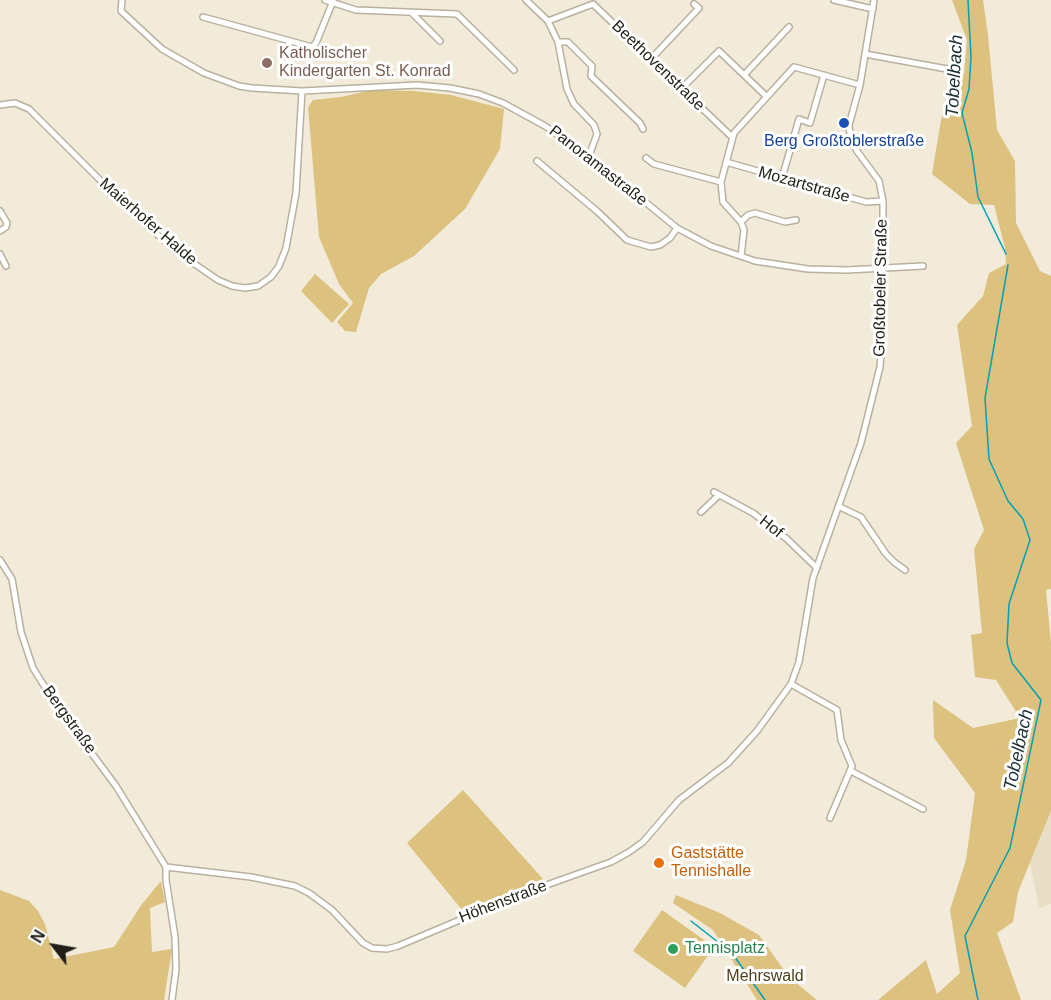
<!DOCTYPE html>
<meta charset="utf-8">
<style>
body{margin:0}
#map{position:relative;width:1051px;height:1000px;overflow:hidden;background:#f2ebd9;font-family:Arial,sans-serif}
canvas{display:block}
.north{position:absolute;left:24px;top:916px;width:60px;height:60px;-webkit-text-stroke:4px #fff;paint-order:stroke;rotate:301deg;font-size:16px;font-weight:700;line-height:24px;text-align:center;color:#201e17}
.north::after{content:'';display:block;margin:auto;width:21px;height:27px;background:#201e17;clip-path:polygon(50% 0,100% 100%,50% 72%,0 100%)}
</style>
<div id="map">
<canvas width="1051" height="1000"></canvas>
<div class="north">N</div>
</div>
<script>
const context = document.querySelector('canvas').getContext('2d');
context.lineJoin = 'round';
function paint(path, color) { context.fillStyle = color; context.fill(path, 'evenodd'); }
const poly = rows => new Path2D(rows.map(r => 'M' + r).join(''));
function trace(path, color, width, dash) { context.strokeStyle = color; context.lineWidth = width; context.lineCap = dash ? 'butt' : 'round'; context.setLineDash(dash || []); context.stroke(path); }
function label(font, color, halo, rows, align = 'center') {
  context.font = font + ' Arial,sans-serif'; context.lineWidth = 6; context.setLineDash([]); context.textBaseline = 'middle'; context.strokeStyle = halo; context.fillStyle = color; for (const [text, x, y, turn = 0] of rows) {
    context.save(); context.translate(x, y); context.rotate((+turn || 0) * Math.PI / 180); context.textAlign = isNaN(turn) ? turn : align; if (halo) context.strokeText(text, 0, 0); context.fillText(text, 0, 0); context.restore();
  }
}
paint(poly([
 [1051,811,1051,904,1039,908,1030,863]
]), '#e8dec5');
paint(poly([
 [952,0,983,0,988,35,997,130,1015,161,1016,223,1040,271,1051,276,1051,589,1046,590,1051,643,1051,811,1018,892,1013,922,997,933,1021,1000,878,1000,926,960,937,994,960,973,950,910,966,860,975,793,934,738,933,700,973,728,1020,718,996,680,975,677,971,635,982,633,974,549,984,530,956,443,972,426,957,325,983,296,989,273,1006,264,1005,248,994,205,970,204,932,174,941,120,953,77,964,74,967,40],
 [372,90,414,91,451,95,504,109,500,149,465,209,414,256,381,274,369,288,356,332,345,331,337,322,353,303,339,284,319,237,308,107,313,100,341,97],
 [315,274,349,304,332,323,301,291],
 [463,790,543,879,463,911,407,843],
 [161,881,165,902,150,908,152,952,172,949,164,1000,0,1000,0,890,29,901,38,911,45,924,54,959,114,947,142,904],
 [676,895,720,913,759,935,789,977,817,1000,757,1000,713,930,673,903],
 [662,910,714,947,685,988,633,951]
]), '#dcc17f');
trace(poly([
 [968,0,971,57,969,89,962,113,972,153,978,197,1006,254],
 [691,921,732,953,765,1000],
 [978,1000,965,936,1010,848,1041,700,1012,663,1007,643,1009,604,1030,540,1023,519,1008,501,989,459,985,398,1008,265]
]), '#02a1b4', 1.5);
const minor = poly([
 [122,0,121,11,162,49,204,73,239,86,252,88,302,91,417,85,450,88,479,94,503,103,545,126,589,156,677,228,711,246,755,261,808,269,847,270,923,266],
 [325,0,356,10,457,14,514,70],
 [526,0,548,21,558,42,567,89,574,104,594,125,597,134,589,156],
 [834,0,873,9],
 [412,13,440,41],
 [203,17,312,47,316,43,333,1],
 [548,21,593,4,732,137],
 [558,42,568,42,592,66,591,76,640,123,643,129],
 [865,54,947,69],
 [651,59,699,8,694,4],
 [744,75,789,27],
 [681,89,719,51,766,96],
 [0,105,15,103,29,109,130,210,177,252,218,280,232,286,245,288,258,286,271,277,279,266,286,248,296,193,302,91],
 [646,158,654,164,721,182],
 [537,161,598,212,627,240,651,247,660,245,670,238,677,228],
 [726,162,866,202,883,201],
 [782,178,799,119,810,123,824,75],
 [0,211,7,223,6,227,0,231],
 [741,222,748,215,755,213,785,222,796,220],
 [0,254,6,266],
 [741,256,744,230,741,222,723,202,721,182,734,133,794,67,860,85],
 [714,492,753,513,787,539,817,568],
 [840,507,861,517,886,554,894,562,905,570],
 [701,512,719,495],
 [0,560,12,579,21,632,33,668,58,708,116,786,166,867],
 [791,684,837,710,841,740,852,766,830,818],
 [851,771,923,809],
 [166,867,251,877,295,886,309,893,332,910,363,943,372,948,387,949,398,946,524,893,611,862,629,852,643,842,679,800,728,763,757,731,791,684,799,662,813,578,861,443,880,367,883,325,883,201,879,181,857,151,850,135,849,125,860,85,874,0],
 [166,867,166,880,175,937,176,969,172,1000]
]);
trace(minor, '#b8b1a0', 8);
trace(minor, '#fff', 5);
for (const [x, y, r, color] of [
 [267,63,6,"#8d6e63"],
 [844,123,6,"#1a4fb4"],
 [659,863,6,"#e8710a"],
 [673,949,6,"#2e9e5b"]
]) { const dot = new Path2D(); dot.arc(x, y, r, 0, 2 * Math.PI); context.fillStyle = color; context.fill(dot); trace(dot, '#fff', 2); }
label('16px', '#785e54', '#fff', [
 ["Katholischer",279,54],
 ["Kindergarten St. Konrad",279,72]
], 'left');
label('16px', '#201e17', '#fff', [
 ["Beethovenstraße",658,66,44],
 ["Panoramastraße",598,166,38],
 ["Mozartstraße",804,185,16],
 ["Maierhofer Halde",148,222,41],
 ["Großtobeler Straße",881,288,-89],
 ["Hof",771,527,38],
 ["Bergstraße",69,720,54],
 ["Höhenstraße",503,902,-21]
]);
label('16px', '#164399', '#fff', [
 ["Berg Großtoblerstraße",844,142]
]);
label('16px', '#c56008', '#fff', [
 ["Gaststätte",671,854],
 ["Tennishalle",671,872]
], 'left');
label('16px', '#27864d', '#fff', [
 ["Tennisplatz",685,949]
], 'left');
label('16px', '#4e401b', '#fff', [
 ["Mehrswald",765,977]
]);
label('italic 18px', '#192f33', '#fff', [
 ["Tobelbach",955,76,-87],
 ["Tobelbach",1019,750,-78]
]);
</script>
